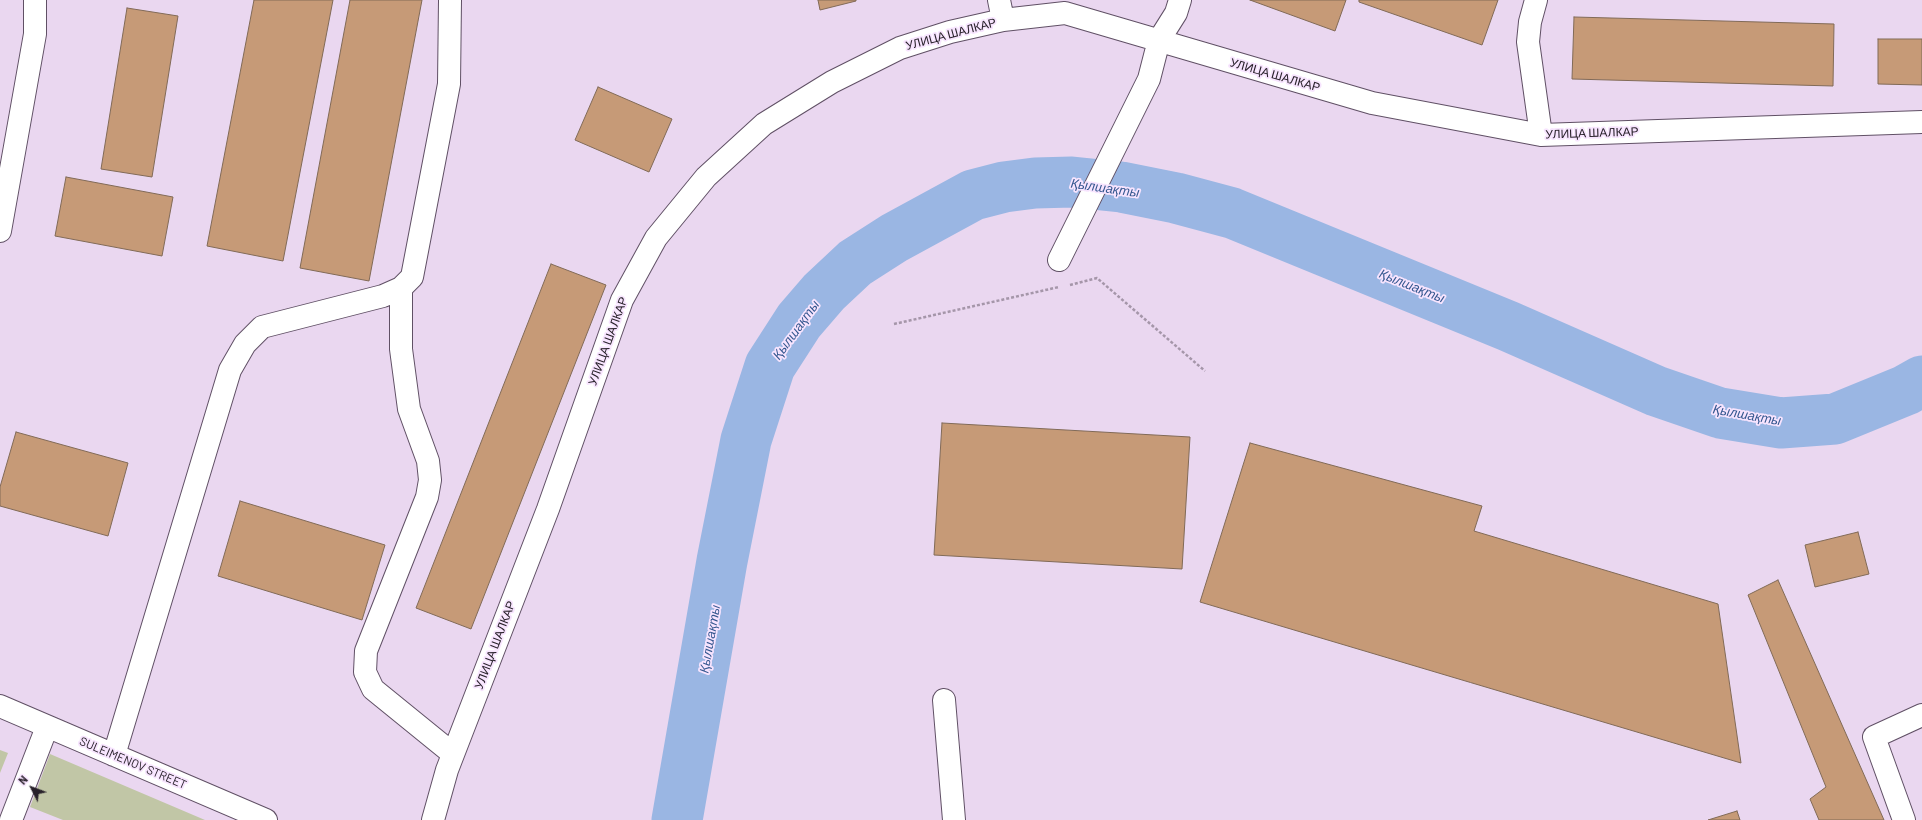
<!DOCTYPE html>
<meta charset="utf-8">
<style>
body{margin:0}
#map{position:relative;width:1922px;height:820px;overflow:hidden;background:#ead7f0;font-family:Barlow,sans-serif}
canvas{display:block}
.north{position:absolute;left:12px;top:768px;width:40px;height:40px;-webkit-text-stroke:3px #f7e4fe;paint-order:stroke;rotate:312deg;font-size:11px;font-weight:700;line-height:16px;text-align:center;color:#28212a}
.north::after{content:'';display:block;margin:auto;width:14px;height:18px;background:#28212a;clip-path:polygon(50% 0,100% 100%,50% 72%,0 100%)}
</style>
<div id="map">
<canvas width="1922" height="820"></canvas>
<div class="north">N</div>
</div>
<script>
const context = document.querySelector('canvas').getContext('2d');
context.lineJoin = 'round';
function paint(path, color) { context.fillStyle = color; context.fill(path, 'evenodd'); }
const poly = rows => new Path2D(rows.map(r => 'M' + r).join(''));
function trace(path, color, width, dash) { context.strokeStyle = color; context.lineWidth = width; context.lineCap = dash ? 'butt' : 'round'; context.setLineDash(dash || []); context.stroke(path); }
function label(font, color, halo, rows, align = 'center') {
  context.font = font + ' Barlow,sans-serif'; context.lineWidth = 3.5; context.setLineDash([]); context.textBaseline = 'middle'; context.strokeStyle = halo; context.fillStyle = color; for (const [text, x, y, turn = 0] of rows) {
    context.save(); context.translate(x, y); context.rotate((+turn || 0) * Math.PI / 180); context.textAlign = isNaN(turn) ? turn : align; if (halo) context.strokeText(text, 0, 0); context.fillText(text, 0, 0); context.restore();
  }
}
paint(poly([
 [0,750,8,753,0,773],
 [50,754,205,820,63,820,30,807]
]), '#c1c6a6');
trace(poly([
 [677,820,722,561,746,440,770,366,799,321,824,292,855,263,894,238,973,195,1004,187,1035,183,1072,182,1121,187,1176,198,1232,213,1508,326,1656,391,1720,413,1781,423,1835,419,1906,390,1922,381]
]), '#9ab6e3', 51);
const building = poly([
 [254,0,333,0,283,261,207,246,254,0],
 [350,0,422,0,369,281,300,268,350,0],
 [818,0,856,0,856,1,820,10,818,0],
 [1250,0,1346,0,1335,31,1250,0],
 [1359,0,1498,0,1482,45,1359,2,1359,0],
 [127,8,178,16,152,177,101,169,127,8],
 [1574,17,1834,24,1833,86,1572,79,1574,17],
 [1878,39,1922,39,1922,85,1878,84,1878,39],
 [598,87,672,119,649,172,575,140,598,87],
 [66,177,173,197,162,256,55,236,66,177],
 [551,264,606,285,471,629,416,608,551,264],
 [942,423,1190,437,1182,569,934,555,942,423],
 [16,432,128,463,108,536,0,506,0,487,16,432],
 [1250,443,1482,506,1474,531,1718,604,1741,763,1200,602,1250,443],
 [240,501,385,545,362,620,218,576,240,501],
 [1858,532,1869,574,1815,587,1805,545,1858,532],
 [1778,580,1884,820,1819,820,1810,799,1826,787,1748,595,1778,580],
 [1737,811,1740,820,1708,820,1737,811]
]);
paint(building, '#c69a77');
trace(building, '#816a57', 1);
const minor = poly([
 [999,0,1003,20],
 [1536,0,1530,22,1528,42,1541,135],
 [0,231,35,34,35,0],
 [1059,260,1149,79,1159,40,1176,13,1180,0],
 [401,288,401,349,409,409,428,461,430,480,427,497,366,651,365,672,373,689,453,754],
 [944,700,954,820],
 [0,706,266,820],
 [114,755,230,370,245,344,262,327,383,296,401,288,412,277,449,84,450,0],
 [11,820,47,727],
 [433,820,447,770,548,509,622,300,656,238,706,177,764,124,832,82,900,48,950,32,1003,20,1065,13,1372,103,1541,135,1922,122],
 [1904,820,1874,737,1922,715]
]);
trace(minor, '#605065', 24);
trace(poly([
 [1070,285,1097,278,1205,371],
 [894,324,1059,287]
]), '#a596a9', 2.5, [3, 2]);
trace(minor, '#fff', 22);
label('12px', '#28212a', '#f7e4fe', [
 ["УЛИЦА ШАЛКАР",951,34,-15],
 ["УЛИЦА ШАЛКАР",1275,75,16],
 ["УЛИЦА ШАЛКАР",1592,133,-2],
 ["УЛИЦА ШАЛКАР",608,341,-70],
 ["УЛИЦА ШАЛКАР",495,645,-69],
 ["SULEIMENOV STREET",133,763,23]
]);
label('italic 13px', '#34578f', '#f7e4fe', [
 ["Қылшақты",1105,188,8],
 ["Қылшақты",1412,286,22],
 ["Қылшақты",796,330,-54],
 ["Қылшақты",1747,415,10],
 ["Қылшақты",710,639,-80]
]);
</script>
